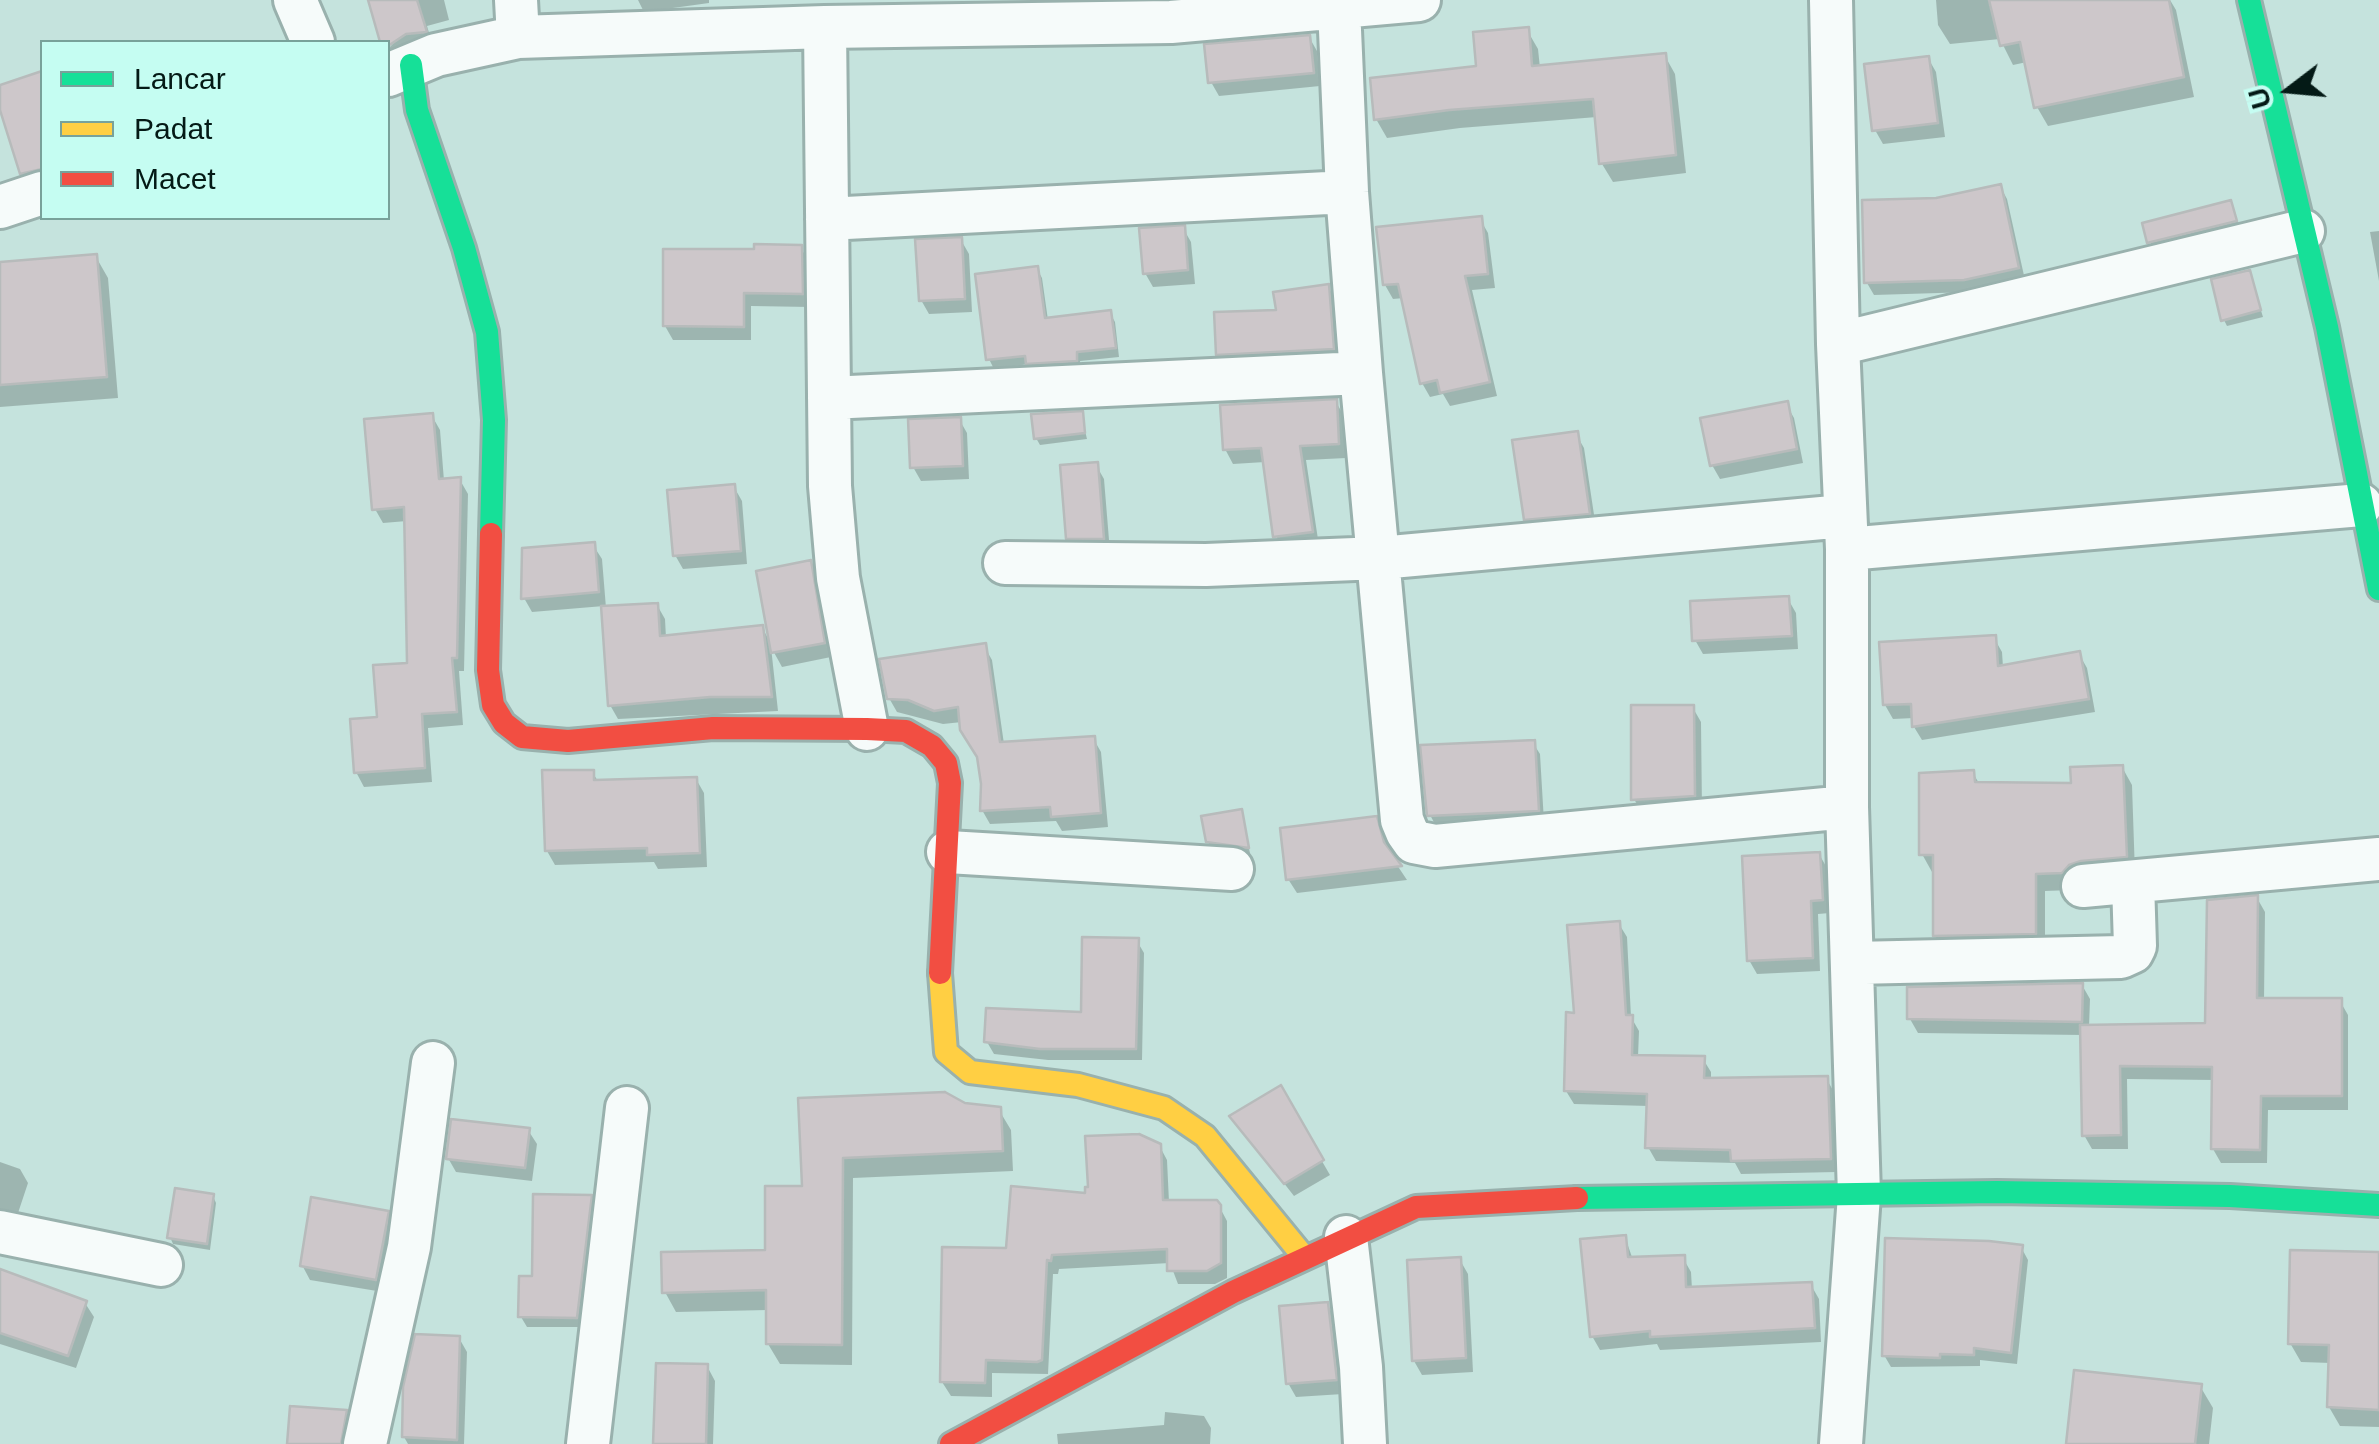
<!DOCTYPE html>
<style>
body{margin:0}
#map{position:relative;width:2379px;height:1444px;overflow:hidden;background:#c5e3dd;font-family:Helvetica,sans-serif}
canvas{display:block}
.legend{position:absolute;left:40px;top:40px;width:350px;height:180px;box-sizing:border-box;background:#c5fdf2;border:2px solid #78a29a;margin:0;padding:12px 18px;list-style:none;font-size:30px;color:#041a16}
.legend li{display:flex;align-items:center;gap:20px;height:50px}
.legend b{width:50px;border:2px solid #78a29a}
.north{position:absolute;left:2239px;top:40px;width:100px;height:100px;-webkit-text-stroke:8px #c5fdf2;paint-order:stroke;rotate:254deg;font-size:28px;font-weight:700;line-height:40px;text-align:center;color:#041a16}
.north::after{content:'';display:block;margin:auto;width:35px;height:45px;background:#041a16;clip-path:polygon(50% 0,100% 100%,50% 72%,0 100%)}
</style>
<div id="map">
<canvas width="2379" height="1444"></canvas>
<ul class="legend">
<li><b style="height:12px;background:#16e098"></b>Lancar</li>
<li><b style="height:12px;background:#ffcf43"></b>Padat</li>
<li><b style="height:12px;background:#f24e42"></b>Macet</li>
</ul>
<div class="north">U</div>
</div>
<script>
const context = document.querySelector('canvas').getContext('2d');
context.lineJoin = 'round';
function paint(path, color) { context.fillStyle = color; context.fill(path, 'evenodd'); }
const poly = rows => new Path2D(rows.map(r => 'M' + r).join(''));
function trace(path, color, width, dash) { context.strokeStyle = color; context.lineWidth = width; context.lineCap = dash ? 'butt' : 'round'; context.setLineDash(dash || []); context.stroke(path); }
paint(poly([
 [370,0,444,0,449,20,427,26,433,46,388,55,388,49,403,33,400,29,382,42],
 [638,0,709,0,709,3,644,12],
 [1936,0,2170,0,2176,10,2194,97,2048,126,2037,107,2027,62,2013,65,2000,39,1950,44,1938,25],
 [1527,30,1538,49,1540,68,1665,56,1675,74,1686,173,1613,182,1602,164,1597,117,1460,128,1387,138,1376,119,1479,68],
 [1309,37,1317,51,1320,86,1219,96,1211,82],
 [1928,58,1936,72,1945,137,1883,144,1875,130],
 [42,74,42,192,34,194,22,173,0,102,0,87],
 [2000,186,2007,199,2025,280,1972,292,1874,295,1867,283,1936,200],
 [2230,203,2243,235,2158,256,2150,242],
 [1480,219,1488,233,1495,288,1472,290,1497,396,1450,406,1443,394,1430,397,1422,383,1404,298,1393,299,1385,285],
 [1183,228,1191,242,1195,284,1153,287,1145,273],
 [2379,231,2379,281,2370,232],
 [961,240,969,254,972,312,929,314,921,300],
 [801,248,809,262,810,307,751,306,751,340,673,340,665,326,666,251],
 [96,257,108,278,118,398,0,407,0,265],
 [1037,269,1042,278,1048,320,1110,313,1115,322,1119,357,1080,361,1081,370,1034,372,1029,364,994,369,989,359],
 [2249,272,2263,317,2227,326,2224,320],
 [1328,287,1336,301,1341,363,1226,368,1218,354,1278,312],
 [1336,402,1344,416,1346,458,1306,460,1319,546,1284,550,1276,536,1265,462,1233,464,1225,449],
 [1786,404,1794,418,1803,463,1720,479,1712,465],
 [1081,414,1087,439,1040,445,1036,438],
 [432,416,440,430,444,481,460,480,468,494,464,671,459,671,463,725,428,728,432,782,364,787,356,772,380,719,410,665,407,521,383,523,375,509],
 [959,419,967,433,969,479,921,481,913,467],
 [1576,434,1584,448,1596,528,1534,533,1526,519],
 [1096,465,1104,479,1110,552,1077,552,1069,538],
 [734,487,742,501,747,564,683,569,675,555],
 [593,545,602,559,606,608,657,605,665,619,666,638,762,627,771,644,810,563,818,577,831,657,782,667,771,647,778,711,618,719,610,705,604,606,532,612,524,598],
 [1788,599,1796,613,1798,649,1703,654,1695,640],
 [1994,638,2002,652,2003,667,2079,654,2087,668,2095,712,1922,740,1914,727,1914,718,1893,719,1885,705],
 [984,646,992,660,1004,744,1093,738,1101,752,1108,827,1062,831,1056,821,990,824,982,810,984,784,979,758,962,722,943,724,897,712,889,698],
 [1693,708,1701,722,1702,810,1642,813,1634,799],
 [1533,743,1540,754,1544,822,1436,826,1430,815],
 [2122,767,2132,785,2135,874,2072,890,2045,891,2045,951,1945,953,1935,936,1936,872,1932,872,1922,854,1973,773,1980,785,2073,785],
 [593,773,599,783,696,779,704,793,707,867,658,869,654,862,555,865,547,851],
 [1240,811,1250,853,1212,848,1208,842],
 [1375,819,1391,856,1407,880,1297,893,1288,879],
 [1819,854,1827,868,1830,913,1818,914,1820,971,1757,974,1749,960],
 [2257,898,2265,912,2264,1001,2340,1001,2348,1015,2348,1110,2268,1110,2267,1163,2221,1163,2213,1149,2214,1080,2127,1079,2128,1149,2092,1149,2084,1135,2083,1035,1918,1033,1910,1019,2082,985,2090,999,2089,1027,2207,1025],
 [1619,924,1627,937,1631,1017,1639,1031,1638,1057,1703,1059,1711,1072,1711,1081,1826,1078,1834,1092,1837,1172,1741,1174,1735,1163,1656,1161,1648,1147,1649,1106,1574,1104,1566,1091,1577,1015],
 [1137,941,1144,953,1142,1060,1048,1060,994,1054,987,1042,1083,1015],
 [1280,1089,1330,1175,1294,1196,1232,1117],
 [800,1101,964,1105,999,1110,1011,1130,1013,1171,853,1178,852,1365,780,1364,768,1344,768,1310,676,1312,665,1292,768,1253,804,1189],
 [528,1130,537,1144,532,1181,456,1172,448,1158],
 [1159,1145,1167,1160,1169,1202,1219,1206,1227,1221,1227,1278,1215,1284,1178,1284,1170,1263,1059,1269,1058,1274,1053,1274,1048,1374,992,1373,992,1397,951,1396,942,1382,1008,1251],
 [0,1162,20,1169,28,1183,15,1222,0,1222],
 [213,1196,216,1203,210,1250,173,1244,170,1237],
 [590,1198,596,1208,582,1327,527,1327,521,1317,534,1279],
 [387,1213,395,1227,383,1292,310,1280,302,1265],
 [1625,1237,1633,1260,1683,1258,1691,1272,1692,1289,1811,1285,1819,1299,1821,1342,1660,1350,1657,1344,1600,1350,1592,1336],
 [2021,1247,2028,1260,2017,1364,1980,1360,1980,1366,1891,1367,1884,1355],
 [2379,1255,2379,1427,2340,1426,2329,1407,2331,1363,2301,1362,2290,1343],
 [1460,1260,1468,1274,1473,1372,1422,1375,1414,1361],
 [0,1272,85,1303,94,1317,76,1368,0,1344],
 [1327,1304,1335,1318,1343,1394,1296,1397,1288,1383],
 [459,1338,467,1352,464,1444,408,1444,404,1437],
 [707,1366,715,1381,713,1444,656,1444],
 [2200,1386,2213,1408,2209,1444,2069,1444],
 [346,1412,354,1426,350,1444,290,1444],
 [1165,1412,1204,1416,1211,1428,1210,1444,1058,1444,1057,1434,1164,1425]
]), '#0003');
const building = poly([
 [368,0,417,0,427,32,406,34,388,46,388,42,380,42,368,0],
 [1989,0,2169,0,2184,77,2034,108,2020,42,2000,46,1989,0],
 [1529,27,1532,66,1666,53,1676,155,1599,164,1593,99,1449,110,1374,120,1370,78,1476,66,1473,32,1529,27],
 [1310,35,1314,73,1208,83,1204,44,1310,35],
 [1929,56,1938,123,1872,131,1864,64,1929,56],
 [42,71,42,169,20,174,0,110,0,85,42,71],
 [2001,184,2019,268,1964,280,1864,283,1862,200,1936,198,2001,184],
 [2231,200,2237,221,2147,243,2142,223,2231,200],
 [1482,216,1488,274,1465,276,1490,382,1440,393,1437,380,1420,384,1398,284,1383,285,1376,227,1482,216],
 [1185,225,1188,270,1143,274,1139,228,1185,225],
 [962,237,965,299,919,301,915,239,962,237],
 [754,244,802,245,803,294,744,293,744,327,663,326,663,249,754,249,754,244],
 [97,254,107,377,0,385,0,262,97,254],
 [1038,266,1045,318,1111,310,1116,348,1077,352,1077,361,1026,364,1025,356,986,360,975,274,1038,266],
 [2250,270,2261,310,2221,321,2211,279,2250,270],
 [1329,284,1334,349,1216,355,1214,312,1276,310,1273,292,1329,284],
 [1337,399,1339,444,1300,446,1313,532,1273,537,1261,448,1223,450,1220,405,1337,399],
 [1788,401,1797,449,1710,466,1700,418,1788,401],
 [1083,411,1085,433,1034,439,1031,414,1083,411],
 [433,413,439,479,461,477,457,658,452,658,457,712,422,714,425,768,354,773,350,719,377,717,373,665,407,663,404,507,372,510,364,419,433,413],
 [961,417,963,466,910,468,908,419,961,417],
 [1578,431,1590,514,1524,520,1512,440,1578,431],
 [1098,462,1104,539,1066,539,1060,465,1098,462],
 [735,484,741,551,673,556,667,490,735,484],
 [595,542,599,592,521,599,522,548,595,542],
 [811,560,825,643,771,653,756,571,811,560],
 [1789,596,1792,636,1692,641,1690,601,1789,596],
 [658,603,660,636,763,625,772,697,710,697,608,706,601,606,658,603],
 [1996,635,1998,666,2080,651,2089,699,1912,727,1911,704,1883,705,1879,642,1996,635],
 [986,643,1000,742,1095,736,1101,813,1051,817,1050,807,980,811,981,784,977,757,960,730,958,707,934,711,908,700,887,699,879,659,986,643],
 [1631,705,1694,705,1695,796,1631,800,1631,705],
 [1535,740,1539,811,1427,816,1420,745,1535,740],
 [2123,765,2127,857,2081,861,2069,865,2062,873,2036,874,2036,934,1933,936,1933,855,1919,855,1919,773,1974,770,1975,782,2071,783,2070,767,2123,765],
 [542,770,594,770,594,780,697,777,700,853,647,855,647,848,545,851,542,770],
 [1242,809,1249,848,1206,842,1201,816,1242,809],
 [1377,816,1384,842,1402,866,1286,880,1280,828,1377,816],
 [1820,852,1823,900,1811,901,1813,958,1747,961,1742,856,1820,852],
 [2258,895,2257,998,2342,998,2342,1096,2261,1096,2260,1150,2211,1149,2212,1067,2120,1066,2121,1135,2082,1136,2080,1025,2205,1023,2207,900,2258,895],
 [1620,921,1626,1015,1633,1015,1632,1055,1705,1056,1704,1078,1828,1076,1831,1159,1731,1161,1730,1150,1645,1148,1647,1094,1564,1091,1566,1012,1574,1013,1567,925,1620,921],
 [1082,937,1139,938,1136,1049,1040,1049,984,1042,986,1008,1081,1012,1082,937],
 [2083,983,2082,1022,1907,1019,1907,987,2083,983],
 [1281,1085,1324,1160,1284,1184,1229,1116,1281,1085],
 [945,1092,965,1103,1001,1107,1003,1151,843,1158,842,1345,766,1344,766,1290,662,1293,661,1252,765,1250,765,1186,802,1186,798,1098,945,1092],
 [451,1119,530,1128,525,1168,446,1159,451,1119],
 [1139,1134,1161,1144,1163,1200,1217,1200,1221,1205,1221,1263,1207,1271,1167,1271,1167,1249,1052,1255,1051,1261,1047,1260,1042,1360,1037,1362,986,1360,985,1383,940,1382,942,1247,1006,1248,1011,1186,1085,1193,1085,1187,1088,1187,1085,1136,1139,1134],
 [175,1188,214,1194,207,1244,167,1238,175,1188],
 [533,1194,592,1195,577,1318,518,1317,519,1276,532,1276,533,1194],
 [311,1197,389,1211,376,1280,300,1266,311,1197],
 [1626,1235,1628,1257,1685,1255,1686,1287,1812,1282,1815,1328,1650,1337,1650,1331,1590,1337,1580,1239,1626,1235],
 [1885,1238,1989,1241,2023,1245,2011,1353,1974,1348,1974,1355,1940,1354,1940,1358,1882,1356,1885,1238],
 [2290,1250,2379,1252,2379,1410,2327,1407,2329,1345,2288,1344,2290,1250],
 [1461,1257,1466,1358,1412,1361,1407,1260,1461,1257],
 [0,1269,87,1301,68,1356,0,1333,0,1269],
 [1328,1302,1337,1380,1286,1384,1279,1306,1328,1302],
 [415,1334,460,1336,457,1440,402,1437,403,1387,415,1334],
 [656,1363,708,1364,706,1444,653,1444,656,1363],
 [2074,1370,2202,1384,2195,1444,2066,1444,2074,1370],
 [290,1406,347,1410,341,1444,287,1444,290,1406]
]);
paint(building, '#cdc7ca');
trace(building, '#b7bbbb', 2.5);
const street = poly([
 [295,0,313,42],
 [516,0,518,37],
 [1831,0,1838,344,1847,549,1847,807,1859,1195,1841,1444],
 [1339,7,1347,192,1361,373,1402,820,1407,832,1414,842,1435,846,1847,807],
 [825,27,830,486,838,578,867,729],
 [388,75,436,55,518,37,825,27,1171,22,1419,0],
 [0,207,42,193],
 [827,219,1347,192],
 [1838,344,2303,231],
 [829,398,1361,373],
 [1847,549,2361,505],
 [1005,563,1206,565,1380,558,1844,516],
 [948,852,1232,869],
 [2083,886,2379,859],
 [1854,963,2121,957,2132,952,2135,946,2133,882],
 [0,1232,161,1265],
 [1346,1237,1361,1367,1365,1444],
 [365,1444,409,1247,433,1063],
 [588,1444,627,1108]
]);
const fast = poly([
 [2249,0,2327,327,2379,589],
 [411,65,417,110,464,248,487,332,494,420,491,534],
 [1577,1198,1997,1192,2230,1196,2379,1205]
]);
const slow = poly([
 [940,973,946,1052,970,1072,1078,1085,1164,1108,1205,1136,1304,1257]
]);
const jam = poly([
 [491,534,488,670,493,705,504,723,522,737,568,741,713,728,867,729,906,731,932,746,946,763,950,783,940,973],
 [951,1444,1233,1292,1416,1207,1577,1198]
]);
trace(street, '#99b1ad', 48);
trace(fast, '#99b1ad', 28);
trace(slow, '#99b1ad', 28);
trace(jam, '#99b1ad', 28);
trace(street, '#f6fbfa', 42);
trace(fast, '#16e098', 22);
trace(slow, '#ffcf43', 22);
trace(jam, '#f24e42', 22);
</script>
